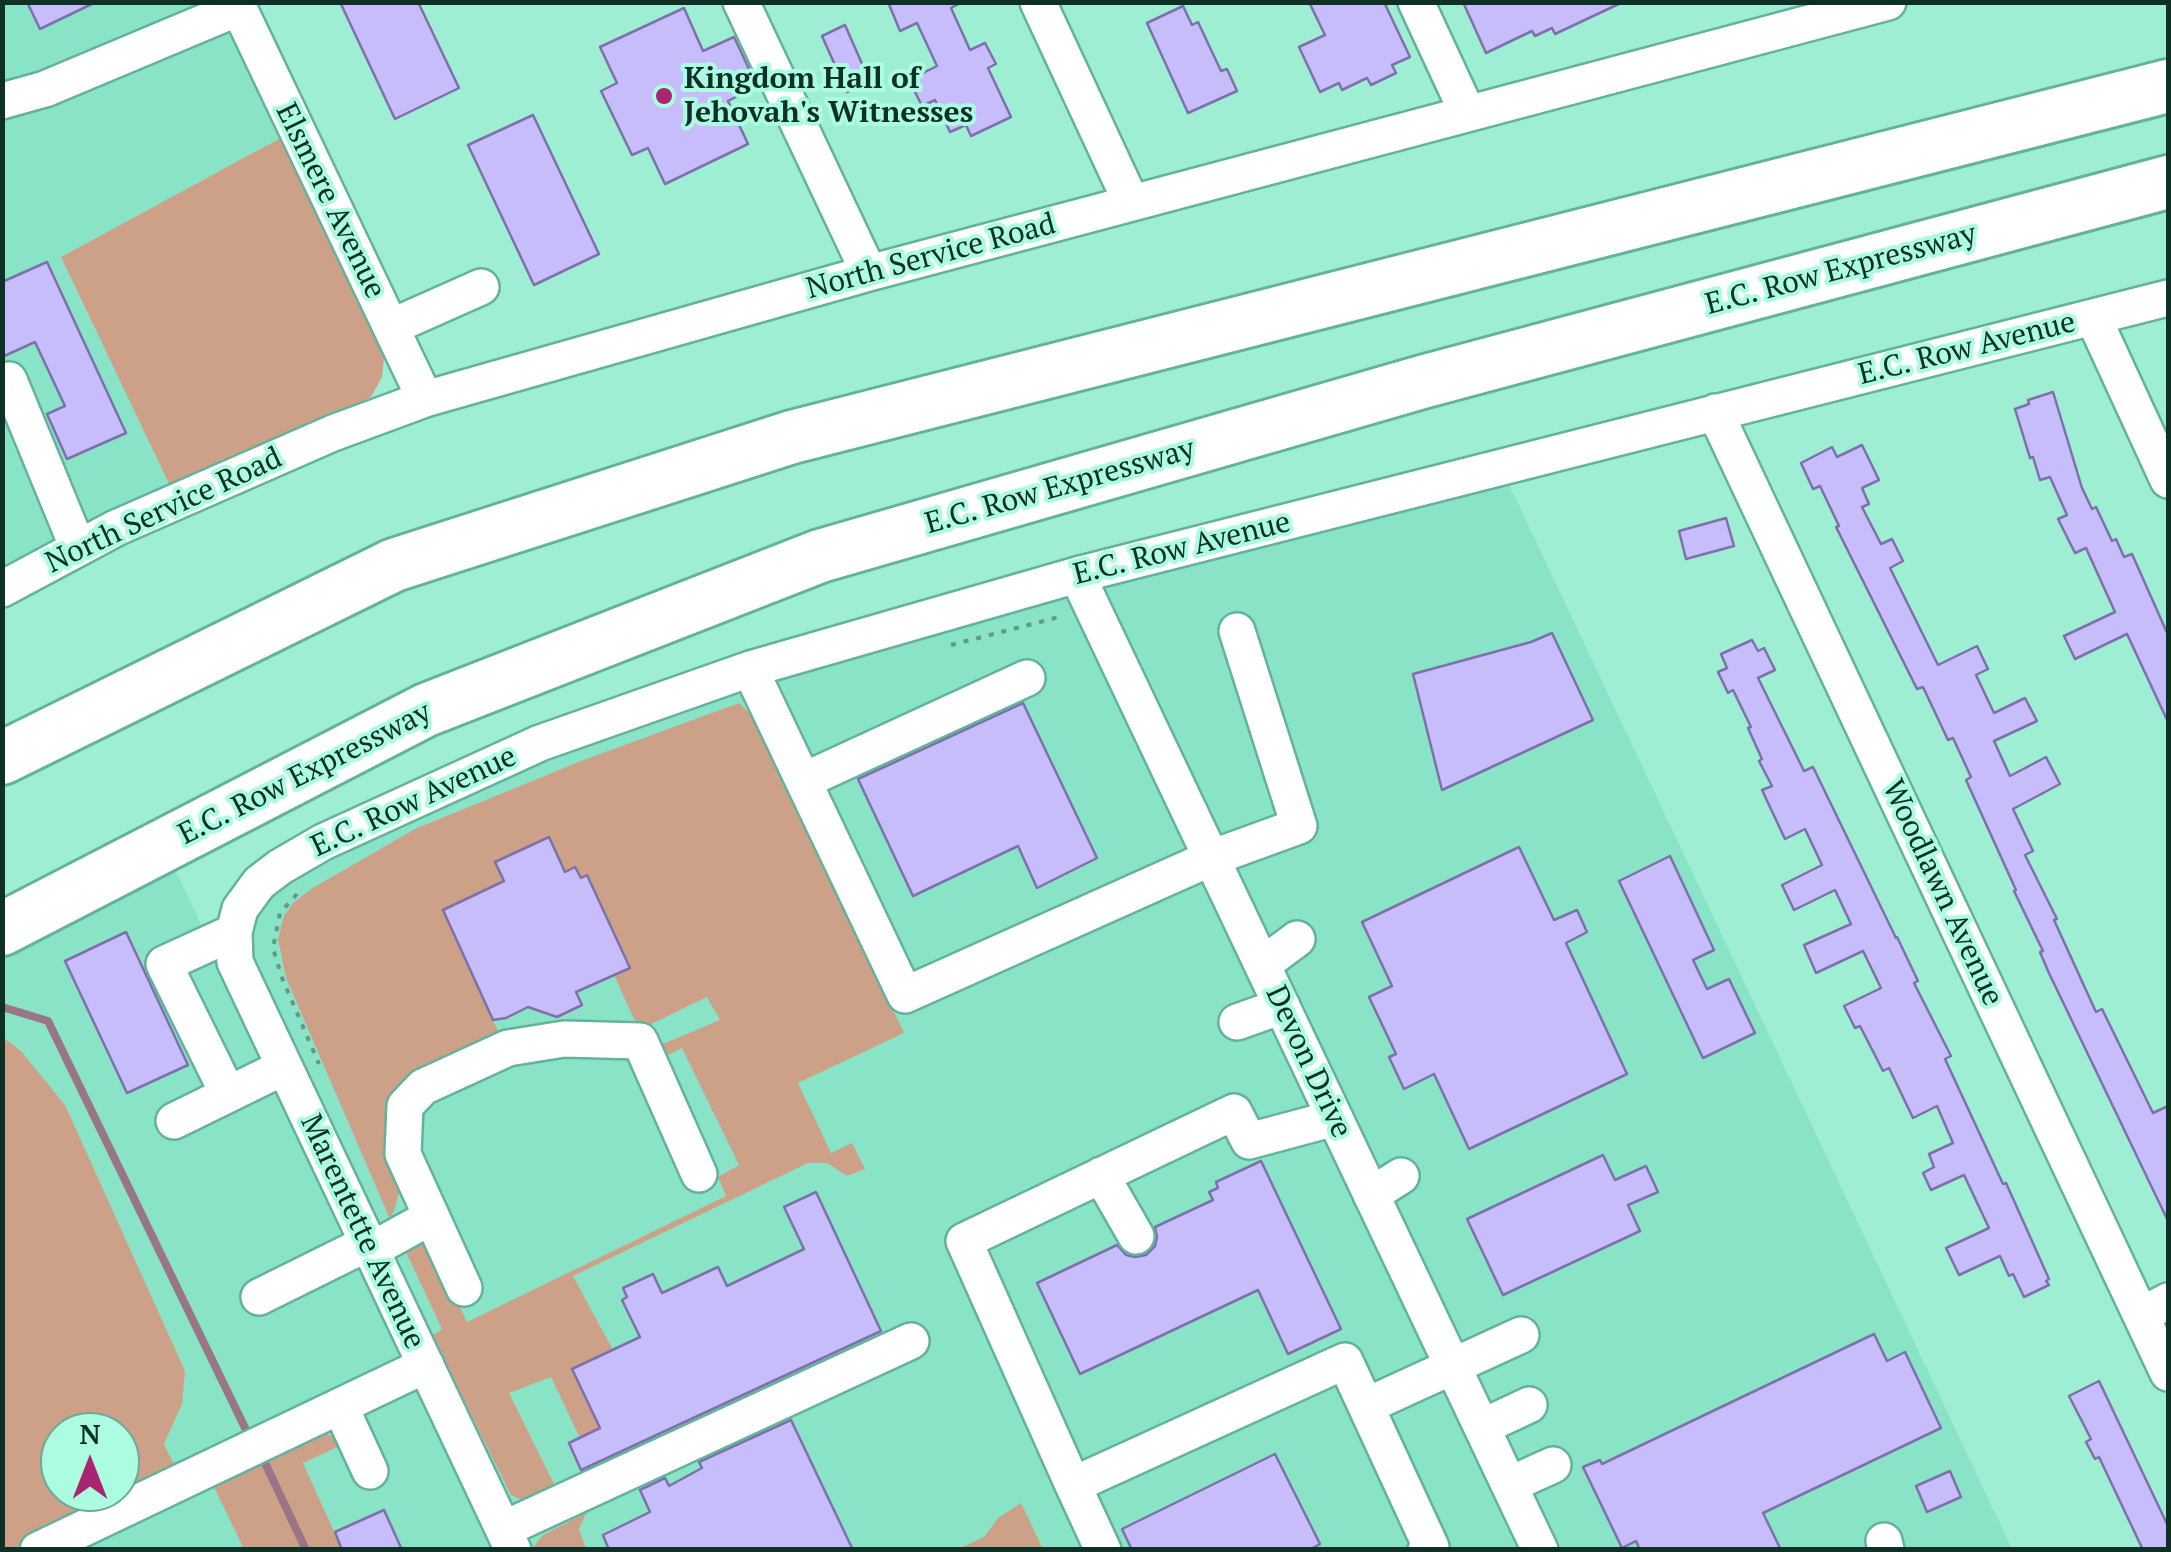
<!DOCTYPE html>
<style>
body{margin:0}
#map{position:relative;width:2171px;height:1552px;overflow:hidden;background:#9eeed4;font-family:"PT Serif",serif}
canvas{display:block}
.frame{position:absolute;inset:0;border:5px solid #0e3026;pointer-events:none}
.north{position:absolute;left:40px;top:1412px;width:100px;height:100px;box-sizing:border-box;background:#abfce1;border:2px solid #6caa96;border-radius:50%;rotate:0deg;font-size:28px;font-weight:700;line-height:40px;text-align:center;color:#0e3026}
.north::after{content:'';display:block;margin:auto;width:35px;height:45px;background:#aa256f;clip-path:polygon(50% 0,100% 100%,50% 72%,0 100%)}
</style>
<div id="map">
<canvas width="2171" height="1552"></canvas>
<div class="frame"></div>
<div class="north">N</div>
</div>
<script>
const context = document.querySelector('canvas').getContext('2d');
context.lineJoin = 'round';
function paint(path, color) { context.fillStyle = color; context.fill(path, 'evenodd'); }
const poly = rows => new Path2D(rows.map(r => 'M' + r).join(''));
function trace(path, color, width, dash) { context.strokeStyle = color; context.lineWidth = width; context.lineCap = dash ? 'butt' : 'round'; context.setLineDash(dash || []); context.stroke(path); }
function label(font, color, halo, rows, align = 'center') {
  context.font = font + ' "PT Serif",serif'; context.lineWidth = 8; context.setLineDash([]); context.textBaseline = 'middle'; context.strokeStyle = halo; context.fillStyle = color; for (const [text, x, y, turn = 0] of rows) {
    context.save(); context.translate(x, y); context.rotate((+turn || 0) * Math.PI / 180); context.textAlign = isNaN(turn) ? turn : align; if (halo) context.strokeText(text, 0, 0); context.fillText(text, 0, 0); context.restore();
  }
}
paint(poly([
 [3,3,223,3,286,135,61,257,170,486,3,573],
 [1506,478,2012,1549,525,1549,250,963,253,920,280,878,337,846,684,699],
 [172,863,498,1549,3,1550,3,949],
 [60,1432,120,1432,120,1492,60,1492]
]), '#89e4c7');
paint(poly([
 [286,135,385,350,382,377,371,397,170,486,61,257],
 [739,703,755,719,904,1033,798,1083,831,1153,852,1143,865,1169,847,1176,827,1163,808,1163,573,1276,613,1350,572,1369,600,1428,580,1438,551,1377,509,1393,556,1488,530,1504,511,1495,432,1336,442,1329,405,1250,407,1246,429,1242,467,1322,726,1196,718,1177,739,1165,682,1048,662,1058,658,1046,720,1020,707,997,647,1026,634,1019,614,975,630,967,587,876,581,878,575,867,565,872,504,881,443,911,502,1040,388,1113,384,1129,385,1153,396,1178,399,1192,395,1208,390,1219,286,978,278,939,284,916,293,903,311,889,415,829,581,761],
 [2,1037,21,1051,65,1105,185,1371,182,1404,164,1444,177,1470,10,1550,2,1549],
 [60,1432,120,1432,120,1492,60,1492],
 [319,1431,337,1438,342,1445,303,1463,342,1549,244,1549,212,1483],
 [1021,1503,1043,1549,958,1549,984,1537,998,1518],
 [586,1513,579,1529,586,1549,532,1549,543,1535]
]), '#cda187');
trace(poly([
 [2,1007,48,1021,248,1434],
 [266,1465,306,1550]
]), '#997586', 8);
const building = poly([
 [27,2,96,2,40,29,27,2],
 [340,2,418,2,459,88,395,119,340,2],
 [888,2,962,2,951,8,970,50,985,43,996,64,988,68,1011,117,971,136,966,125,950,132,935,100,922,106,909,80,937,66,917,23,900,31,888,2],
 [1309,2,1384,2,1410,57,1392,65,1396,73,1371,85,1367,78,1342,90,1339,83,1320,92,1299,47,1325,35,1309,2],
 [1463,2,1623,2,1555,34,1552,28,1535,36,1532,31,1486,53,1463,2],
 [1183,6,1192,25,1198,22,1221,71,1227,69,1237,91,1188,113,1147,23,1183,6],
 [684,8,703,51,734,37,757,86,728,101,748,144,665,184,648,148,632,155,601,91,617,83,600,47,684,8],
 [845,25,870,82,847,92,822,36,845,25],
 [533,115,599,254,534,285,468,145,533,115],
 [47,262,126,433,67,459,47,414,65,406,35,342,2,357,2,282,47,262],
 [2053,392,2082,488,2092,509,2096,507,2112,541,2116,539,2124,557,2132,554,2168,635,2168,722,2127,634,2075,659,2064,636,2115,612,2086,548,2075,553,2058,519,2067,515,2050,477,2040,480,2033,457,2030,458,2015,409,2029,404,2028,400,2053,392],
 [1862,445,1879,480,1862,488,1869,504,1862,507,1881,544,1892,539,1903,561,1890,568,1938,665,1977,646,1988,669,1976,675,1994,713,2025,698,2037,721,1994,741,2010,776,2046,757,2060,784,2013,809,2033,851,2025,855,2057,919,2054,920,2096,1012,2102,1009,2153,1113,2168,1106,2168,1221,2048,971,2040,952,2043,951,2014,891,2016,890,1966,780,1971,777,1953,738,1948,740,1923,687,1917,689,1836,527,1839,526,1820,486,1813,489,1801,463,1832,447,1837,457,1862,445],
 [1726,518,1734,546,1686,559,1679,531,1726,518],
 [1552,633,1593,720,1442,790,1413,674,1531,642,1552,633],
 [1752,640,1758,651,1764,648,1775,670,1758,678,1804,771,1813,767,1896,938,1897,937,1918,981,1914,983,1951,1056,1945,1059,2003,1184,2006,1183,2049,1279,2046,1281,2049,1285,2024,1297,2013,1274,2009,1276,2000,1256,1959,1275,1946,1248,1989,1228,1964,1175,1931,1190,1923,1173,1934,1167,1929,1154,1953,1143,1937,1106,1913,1118,1889,1068,1883,1071,1860,1026,1855,1028,1844,1006,1881,988,1863,951,1816,973,1804,945,1851,924,1835,890,1794,910,1782,885,1822,865,1805,829,1785,839,1762,790,1772,786,1759,761,1762,759,1748,728,1751,727,1733,690,1728,693,1718,672,1727,668,1721,654,1752,640],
 [1023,703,1097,858,1037,888,1018,846,913,896,858,779,1023,703],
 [549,837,565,872,575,867,581,878,587,875,630,968,576,992,582,1005,557,1017,528,1007,506,1018,493,1020,443,910,504,881,495,862,549,837],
 [1519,847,1554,920,1577,910,1587,932,1566,943,1627,1074,1469,1149,1434,1074,1404,1089,1389,1057,1396,1054,1369,997,1392,986,1362,922,1519,847],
 [1670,856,1714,950,1693,960,1707,989,1729,979,1755,1033,1703,1058,1619,881,1670,856],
 [126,932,188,1065,127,1093,65,961,126,932],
 [1603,1155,1615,1180,1646,1166,1658,1192,1628,1205,1640,1231,1503,1295,1467,1219,1603,1155],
 [1261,1161,1341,1329,1288,1354,1258,1290,1080,1374,1037,1283,1117,1245,1126,1255,1135,1257,1146,1255,1155,1246,1157,1237,1155,1227,1213,1200,1209,1192,1218,1188,1216,1182,1261,1161],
 [816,1192,881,1331,581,1470,569,1443,600,1428,572,1369,640,1337,622,1300,627,1297,623,1288,653,1274,662,1293,718,1267,727,1286,804,1249,784,1207,816,1192],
 [1874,1334,1887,1361,1905,1352,1941,1428,1763,1513,1781,1550,1640,1550,1636,1541,1622,1548,1583,1467,1600,1460,1602,1464,1874,1334],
 [2099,1381,2168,1526,2168,1550,2143,1550,2099,1457,2095,1459,2086,1442,2091,1439,2069,1396,2099,1381],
 [791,1420,853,1550,609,1550,603,1535,650,1512,640,1490,665,1478,669,1486,702,1468,699,1462,791,1420],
 [1275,1454,1320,1544,1309,1550,1132,1550,1122,1529,1275,1454],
 [1950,1471,1961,1497,1927,1512,1916,1486,1950,1471],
 [384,1510,402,1550,342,1550,335,1532,384,1510]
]);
paint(building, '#c7bdfb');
trace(building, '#7c71aa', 2.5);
const minor = poly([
 [236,2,425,399],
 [741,2,869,273],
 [1038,2,1131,202],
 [1416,2,1467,112],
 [2,101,45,89,238,8],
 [2093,317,2168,480],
 [391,327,481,287],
 [9,380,78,548],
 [1715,412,2168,1373],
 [1077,575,1540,1550],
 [2,589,116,528,333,433,425,399,869,273,1888,2],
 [750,669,905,995,1211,858,1299,826,1237,631],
 [803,781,1027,678],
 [1262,965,1297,939],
 [1237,1022,1282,1006],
 [228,1094,164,964,234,932],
 [174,1121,284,1067],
 [1101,1175,1136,1236],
 [1371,1195,1401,1176],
 [371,1250,431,1217],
 [464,1288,403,1154,405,1106,423,1087,508,1048,564,1039,640,1041,699,1174],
 [259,1297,368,1243],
 [2141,1315,2168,1301],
 [340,1406,370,1471],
 [1366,1406,1521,1335],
 [1482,1427,1529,1405],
 [1073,1485,964,1241,1234,1112,1249,1141,1335,1118],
 [1509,1485,1553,1465],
 [504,1529,911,1341],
 [1884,1541,1886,1550],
 [38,1550,426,1365],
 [513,1550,235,962,234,932,240,909,259,883,280,867,323,842,540,743,750,669,1077,575,2168,298],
 [1103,1550,1073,1485,1345,1361,1431,1547,1426,1550]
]);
const highway = poly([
 [2,758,394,565,792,437,2168,86],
 [2,929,426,710,820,556,1422,382,2168,182]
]);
trace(minor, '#63b29a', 40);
trace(highway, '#63b29a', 58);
trace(poly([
 [951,645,1063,616],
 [297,894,280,913,273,948,282,978,319,1064]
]), '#5e9a87', 4, [5, 8]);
trace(minor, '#fff', 35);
trace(highway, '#fff', 52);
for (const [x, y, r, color] of [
 [664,96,10,"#aa256f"]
]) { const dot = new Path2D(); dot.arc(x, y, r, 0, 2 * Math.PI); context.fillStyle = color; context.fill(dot); trace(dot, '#abfce1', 4); }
label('bold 30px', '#0e3026', '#abfce1', [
 ["Kingdom Hall of",684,79],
 ["Jehovah's Witnesses",684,113]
], 'left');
label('30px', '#0e3026', '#abfce1', [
 ["Elsmere Avenue",330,201,64],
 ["North Service Road",931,257,-15],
 ["E.C. Row Expressway",1841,270,-15],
 ["E.C. Row Avenue",1967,349,-14],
 ["E.C. Row Expressway",1060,487,-16],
 ["North Service Road",164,511,-25],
 ["E.C. Row Avenue",1182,549,-14],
 ["E.C. Row Expressway",305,774,-27],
 ["E.C. Row Avenue",414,802,-25],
 ["Woodlawn Avenue",1942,893,65],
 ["Devon Drive",1308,1062,65],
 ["Marentette Avenue",362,1232,65]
]);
</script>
